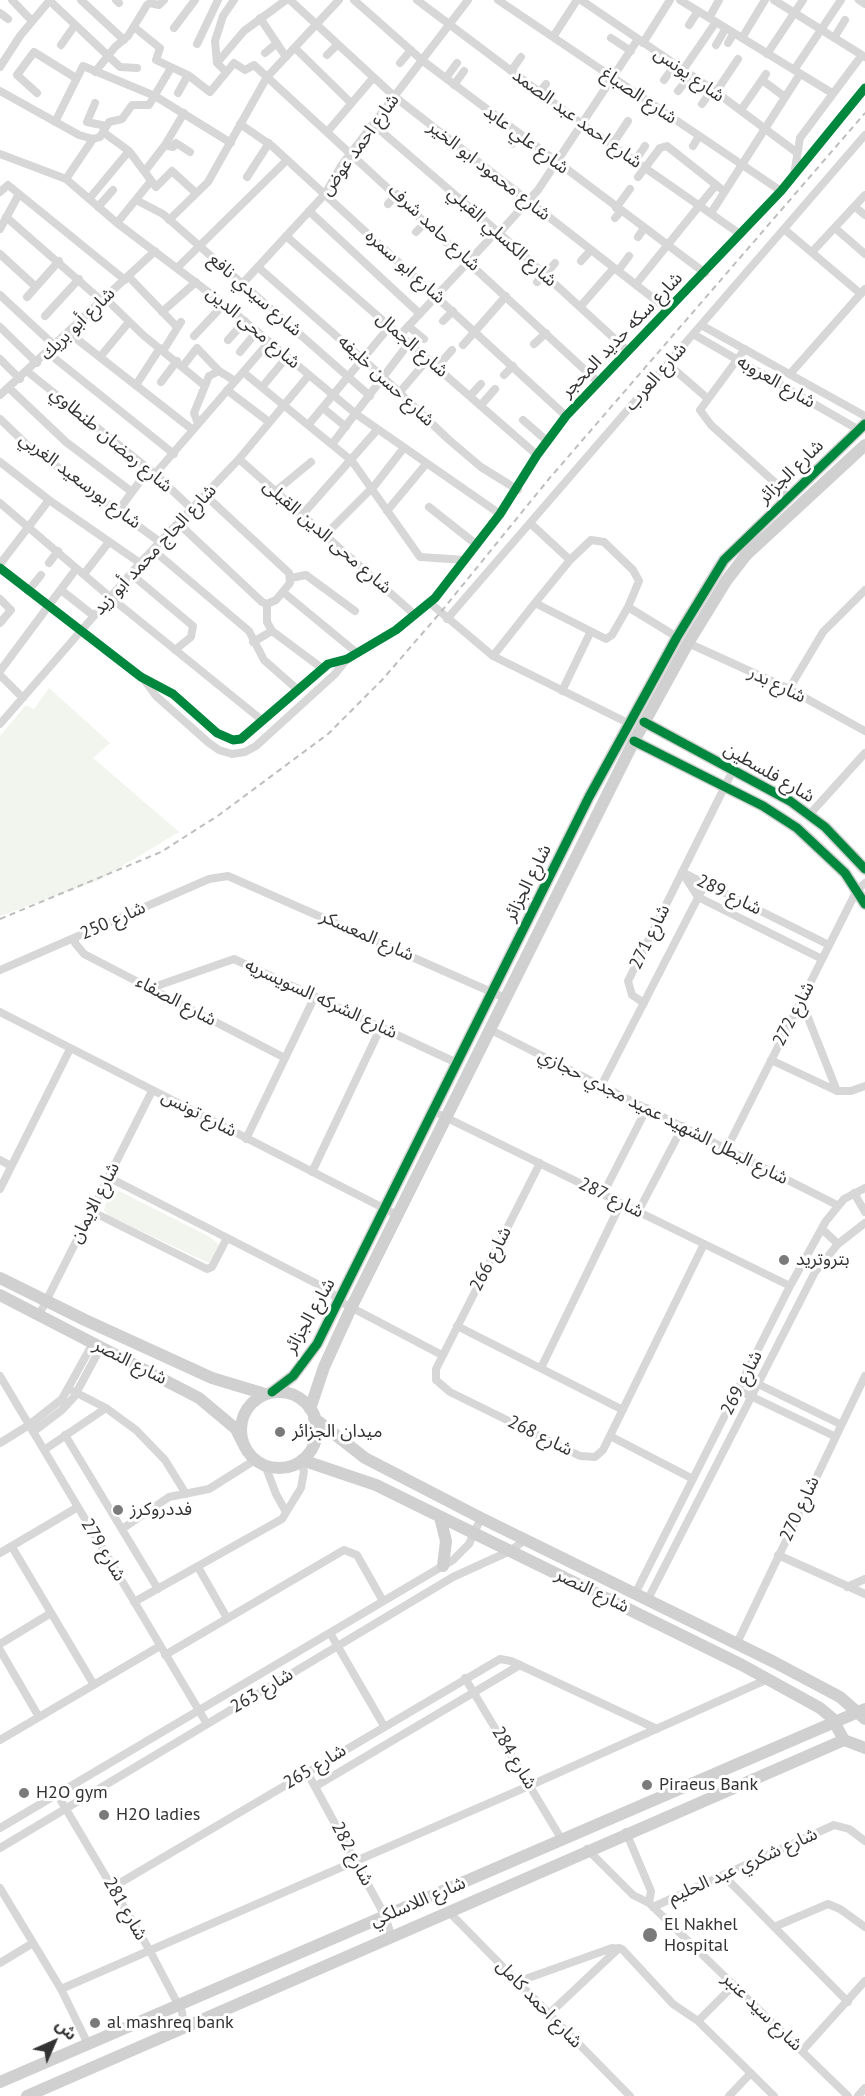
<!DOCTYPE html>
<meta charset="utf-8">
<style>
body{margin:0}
#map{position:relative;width:865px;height:2096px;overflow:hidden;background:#fff;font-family:"PT Sans","Noto Sans Arabic",sans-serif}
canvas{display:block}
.north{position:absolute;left:24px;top:2012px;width:60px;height:60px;-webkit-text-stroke:4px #fff;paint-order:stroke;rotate:45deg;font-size:16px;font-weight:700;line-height:24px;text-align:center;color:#333}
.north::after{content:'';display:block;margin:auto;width:21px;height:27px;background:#333;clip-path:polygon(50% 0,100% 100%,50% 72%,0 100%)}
</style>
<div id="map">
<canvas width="865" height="2096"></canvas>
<div class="north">ش</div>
</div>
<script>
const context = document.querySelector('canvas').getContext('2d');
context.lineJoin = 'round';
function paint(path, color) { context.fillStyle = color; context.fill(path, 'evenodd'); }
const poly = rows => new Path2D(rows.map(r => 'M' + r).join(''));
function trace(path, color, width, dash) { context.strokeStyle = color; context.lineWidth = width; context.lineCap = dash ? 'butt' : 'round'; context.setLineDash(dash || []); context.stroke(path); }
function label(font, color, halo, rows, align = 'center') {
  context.font = font + ' "PT Sans","Noto Sans Arabic",sans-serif'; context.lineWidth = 6; context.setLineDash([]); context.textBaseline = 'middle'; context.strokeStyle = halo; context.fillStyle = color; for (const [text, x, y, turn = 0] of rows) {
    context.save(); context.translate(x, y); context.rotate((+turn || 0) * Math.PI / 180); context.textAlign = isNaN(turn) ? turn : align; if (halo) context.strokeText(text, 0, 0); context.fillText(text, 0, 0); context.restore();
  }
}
paint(poly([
 [49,688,110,743,93,758,179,832,99,880,0,916,0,736,26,705,34,709],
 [119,1191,210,1237,219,1244,211,1264,109,1216,104,1210,107,1199]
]), '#f1f5ed');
trace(poly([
 [12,0,32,21],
 [81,0,124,40],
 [116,0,119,3],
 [290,0,395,97,667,309],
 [354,0,423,61,705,273],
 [417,0,582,124,740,234],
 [498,0,781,191],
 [581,0,716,92,796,152],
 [680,0,832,93],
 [774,0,865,57],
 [859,0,865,4],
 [50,1,120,67,137,68],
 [0,13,8,19],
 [260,18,286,57],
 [709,18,719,0],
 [689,25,698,11],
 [134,27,160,48,156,60,188,75,210,92,234,63,245,70,254,65,598,382],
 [174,28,195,0],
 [553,37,577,0],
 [611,38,631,51],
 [742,38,765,0],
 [834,38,845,20],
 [643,43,670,0],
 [728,43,734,33],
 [197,44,218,0],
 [61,45,75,25],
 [716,45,726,28],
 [295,48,351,103],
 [265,53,277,43],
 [767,54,803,0],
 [327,55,337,45],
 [217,63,244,31,286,0],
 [400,63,411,50],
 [0,67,20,36,50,0],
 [683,70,716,22],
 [794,70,841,0],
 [511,71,521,57],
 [95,72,115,47,128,36,147,5,150,3,159,5,164,0],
 [226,72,217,63,215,41,223,16,234,0],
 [446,78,457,63],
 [664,80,675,65],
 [762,80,785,97],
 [454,85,464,71],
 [0,91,79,135,93,139],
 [678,91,691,75],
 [540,92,546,84],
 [716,92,738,59],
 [37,93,17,75,34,52,76,78],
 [178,93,188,75],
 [95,103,87,122,106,126],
 [702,104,712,90],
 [741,110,766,74],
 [55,122,83,66,155,96,231,143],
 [240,124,272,146,566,416],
 [374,125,497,231,628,351],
 [328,131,373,78],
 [103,132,129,151,156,187,172,171,196,193],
 [93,139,100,137,109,122,122,119,132,105,149,105,171,68],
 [512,144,519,135],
 [165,145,173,147,176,143,190,152],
 [612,145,628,121],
 [693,146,699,136],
 [0,154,66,179,117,223,224,304,356,414,500,514],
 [635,161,645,146],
 [145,171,165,145,184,113],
 [794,175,800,138,862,55],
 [247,177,269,143],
 [638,177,660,148,667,146,720,188],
 [66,179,93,139],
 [0,192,8,185,125,280],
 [89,199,129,151],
 [136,200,163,214,370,396],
 [388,204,397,194],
 [98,207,113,190],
 [855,207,865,215],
 [616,208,630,189],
 [309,211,420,314],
 [711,213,800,74],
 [6,217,102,301],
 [615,218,621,211],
 [169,220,208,182,267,77,339,0],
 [117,223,151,181],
 [835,228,865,254],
 [0,229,19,194],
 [784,229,861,294],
 [416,232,426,222],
 [499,233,538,190,638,39],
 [286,236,537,455],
 [638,237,644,228],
 [812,252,865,195],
 [0,254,36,287],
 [581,261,591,250],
 [178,267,287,160],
 [258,267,384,378,448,439,481,467,518,490],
 [618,271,629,256],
 [545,275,555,263],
 [129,277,177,327],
 [537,282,544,274],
 [243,283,325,194,341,166,468,0],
 [636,284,716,185],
 [0,295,55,346],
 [27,297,59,261],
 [105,298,143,335,205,386],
 [580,307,614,268],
 [162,312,196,282],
 [45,316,79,279],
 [443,321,453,311],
 [701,325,865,416],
 [408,326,424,339],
 [0,327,37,363],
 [69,333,193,430],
 [693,334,859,430],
 [400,335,497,231],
 [194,336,224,304],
 [228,340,245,321],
 [534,344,546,333],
 [463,345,506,296],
 [745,349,700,410,711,425,790,496],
 [163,351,181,322],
 [240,352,257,331],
 [48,353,174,454],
 [100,357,129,322],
 [0,359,20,379],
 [668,364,707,398],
 [183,366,197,348,219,371],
 [437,367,452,350],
 [28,372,155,474,192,509],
 [243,372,352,461,420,557,465,560],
 [790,374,865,289],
 [504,375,513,366],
 [161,382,177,361],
 [136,385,160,348],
 [262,387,287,357],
 [9,388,66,442,132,492],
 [227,390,269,422],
 [399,393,428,359],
 [0,395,155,251],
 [470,396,481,384],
 [481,405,495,389],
 [323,408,346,427],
 [0,419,26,444,160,542],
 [523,420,547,441],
 [198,424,194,413,209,376,219,371,235,381],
 [309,424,390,326],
 [333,443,409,343],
 [239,459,415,615],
 [0,462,49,500,140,563],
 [155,474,269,342],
 [276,491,311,462],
 [0,503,110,597,263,721],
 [429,507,477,545],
 [118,511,149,469],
 [387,511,426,464],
 [302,515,377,430],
 [178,523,262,602,267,604,276,600,290,583,289,573,205,495],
 [530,523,570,560],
 [325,535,375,485,403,449],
 [153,550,249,631,264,660,298,690],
 [49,563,58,551],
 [0,564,49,500],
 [0,568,141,677,173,694,217,733,233,740,241,739,328,664,347,659,396,630,435,598,500,514,537,455,566,416,781,191,865,88],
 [84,574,109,542],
 [131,574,193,626,191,637,175,650],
 [291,578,306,575,355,611],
 [61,590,94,616],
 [28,591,41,575],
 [283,592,357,653],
 [0,599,11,610,0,623],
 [430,603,493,656,628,723],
 [267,604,267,622,272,631,323,669],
 [628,607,677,637],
 [447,619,865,135],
 [253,642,272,631],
 [688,643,789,689,865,731],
 [493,656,535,603,570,560,591,540,604,542,633,570,639,581,628,607,612,635,606,639,535,603],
 [0,671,73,573],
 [0,675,23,698],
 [142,677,156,696,209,743,219,750,232,754,245,752,256,746,335,674,347,659],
 [789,689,823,632,865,590],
 [562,691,590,633],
 [0,724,140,563,239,459,309,375],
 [810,814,865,753],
 [682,872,698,897,822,959],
 [682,872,829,945],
 [75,938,75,943,84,954,285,1058],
 [0,970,209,879,228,876,505,998],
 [151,988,234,959,457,1063],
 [801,1000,837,1091],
 [644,1003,632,995,628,981,733,770],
 [0,1012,397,1215],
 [489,1029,837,1205],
 [771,1060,837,1091,851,1091,865,1086],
 [601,1086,705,884],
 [441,1115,790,1286],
 [246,1139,315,996],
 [727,1148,857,890,865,883],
 [0,1160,11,1166],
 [540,1163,436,1369,436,1380,450,1392,580,1456,595,1457,603,1450,704,1244],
 [312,1172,381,1027],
 [108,1177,329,1290,339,1301,442,1355],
 [0,1189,70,1049],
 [854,1193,865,1212],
 [603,1194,647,1108],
 [91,1211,207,1269,212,1267,227,1238],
 [638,1212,683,1126],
 [822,1229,838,1244],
 [39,1315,152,1091],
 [457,1326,623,1410],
 [541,1368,621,1203],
 [0,1376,207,1724],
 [758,1384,840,1424],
 [69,1389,106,1408,136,1430,165,1460,186,1494],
 [738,1390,834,1436],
 [33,1432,62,1410,74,1397,101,1347],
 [65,1435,158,1589],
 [610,1436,693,1479],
 [0,1443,29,1425,62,1399,93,1343],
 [44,1450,106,1408],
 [265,1465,276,1494,286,1512],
 [122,1529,169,1497,209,1489,255,1460],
 [12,1547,94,1685],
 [0,1553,78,1507],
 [778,1555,865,1594],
 [198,1567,227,1618],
 [847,1587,865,1579],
 [635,1594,790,1286,826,1221,844,1199,865,1188],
 [648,1599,815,1272,838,1244,865,1223],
 [134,1602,282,1519,301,1488,304,1471,300,1462],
 [330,1633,384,1726],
 [737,1643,865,1376],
 [0,1644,51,1613],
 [0,1650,39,1717],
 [165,1655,344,1550,357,1555,383,1601],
 [465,1678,562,1840],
 [0,1740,160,1646],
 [307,1772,385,1916,392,1938],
 [316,1786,520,1665],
 [57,1794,150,1951,182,2012,184,2027],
 [0,1828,453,1560,469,1544,481,1518],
 [626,1832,651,1891,649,1903],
 [0,1848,453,1577,510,1551,525,1540],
 [587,1849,633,1895,649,1903,848,2096],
 [723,1875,848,2002],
 [113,1887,500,1659,511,1661,657,1729],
 [0,1888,61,1989,88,2044],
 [653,1907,834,1825,849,1829,865,1841],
 [448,1911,630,2096],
 [774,1927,828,1904,840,1909,865,1927],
 [0,1963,33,1943],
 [517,1982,612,1948,622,1949,673,2004,698,2021,774,2096],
 [61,1989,531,1785,768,1679],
 [549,2014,619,1948],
 [698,2021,734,1985],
 [802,2051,865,1981],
 [729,2096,751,2073],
 [858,2096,865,2088]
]), '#d7d7d7', 8);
trace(poly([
 [644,722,790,801,825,827,865,869],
 [634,741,763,806,797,828,845,873,865,904],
 [0,1278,85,1320,212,1378,265,1394],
 [0,1295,199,1398,236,1429,245,1447],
 [272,1392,293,1376,317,1344,589,797,677,637,724,560,865,424],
 '241 1430a38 38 0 1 1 76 0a38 38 0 1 1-76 0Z',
 [310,1409,324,1367,351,1308,634,741,688,643,726,581,746,555,865,445],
 [314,1418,365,1458,481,1518,774,1662,840,1697,865,1719],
 [302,1460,376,1485,742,1665,820,1708,832,1718,844,1740,865,1748],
 [440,1517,446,1541,443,1566],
 [0,2082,865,1709],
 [27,2096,844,1740]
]), '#d0d0d0', 12);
trace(poly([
 [0,919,161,852,219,815,328,734,382,680,440,613,548,480,865,113]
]), '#bebebe', 2, [6, 4.5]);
trace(poly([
 [0,568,141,677,173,694,217,733,233,740,241,739,328,664,347,659,396,630,435,598,500,514,537,455,566,416,781,191,865,88],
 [644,722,790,801,825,827,865,869],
 [634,741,763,806,797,828,845,873,865,904],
 [272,1392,293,1376,317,1344,589,797,677,637,724,560,865,424]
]), '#00873e', 9);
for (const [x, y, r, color] of [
 [784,1260,6,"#7a7a7a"],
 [280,1432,6,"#7a7a7a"],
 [118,1510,6,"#7a7a7a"],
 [647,1785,6,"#7a7a7a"],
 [24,1793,6,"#7a7a7a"],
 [104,1815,6,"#7a7a7a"],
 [650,1935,8,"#7a7a7a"],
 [95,2023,6,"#7a7a7a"]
]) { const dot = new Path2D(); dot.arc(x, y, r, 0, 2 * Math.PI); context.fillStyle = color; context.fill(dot); trace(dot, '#fff', 2); }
label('18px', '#333', '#fff', [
 ["شارع يونس",689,75,35],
 ["شارع الصباغ",639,96,34],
 ["شارع احمد عبد الصمد",577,119,36],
 ["شارع علي عابد",526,140,37],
 ["شارع احمد عوض",360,145,-54],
 ["شارع محمود ابو الخير",489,171,38],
 ["شارع حامد شرف",434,228,43],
 ["شارع الكسلي القبلي",502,237,42],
 ["شارع ابو سمره",405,267,42],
 ["شارع سيدي نافع",255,295,41],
 ["شارع أبو بريك",78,324,-44],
 ["شارع محى الدين",253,328,40],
 ["شارع سكه حديد المحجر",622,335,-46],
 ["شارع الجمال",412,345,41],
 ["شارع العرب",656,377,-49],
 ["شارع حسن خليفه",386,381,43],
 ["شارع العروبه",776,382,30],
 ["شارع رمضان طنطاوي",111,440,40],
 ["شارع الجزائر",791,472,-44],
 ["شارع بورسعيد الغربي",80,481,37],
 ["شارع محى الدين القبلى",327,537,41],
 ["شارع الحاج محمد أبو زيد",155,550,-47],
 ["شارع بدر",777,685,26],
 ["شارع فلسطين",769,773,30],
 ["شارع الجزائر",528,883,-63],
 ["شارع 289",729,895,26],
 ["شارع 250",113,921,-24],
 ["شارع المعسكر",367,936,24],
 ["شارع 271",650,937,-64],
 ["شارع الشركه السويسريه",321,999,25],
 ["شارع الصفاء",176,1001,28],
 ["شارع 272",794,1014,-63],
 ["شارع تونس",199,1114,27],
 ["شارع البطل الشهيد عميد مجدي حجازي",663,1117,27],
 ["شارع 287",611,1198,26],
 ["شارع الايمان",95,1203,-63],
 ["شارع 266",491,1259,-63],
 ["شارع الجزائر",310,1316,-60],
 ["شارع النصر",130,1362,27],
 ["شارع 269",742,1383,-63],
 ["شارع 268",540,1436,26],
 ["شارع 270",800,1509,-65],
 ["شارع 279",103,1550,59],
 ["شارع النصر",592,1591,26],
 ["شارع 263",262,1691,-31],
 ["شارع 284",514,1758,59],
 ["شارع 265",315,1767,-31],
 ["شارع 282",352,1854,62],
 ["شارع شكري عبد الحليم",743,1866,-24],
 ["شارع اللاسلكي",418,1902,-23],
 ["شارع 281",125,1909,60],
 ["شارع احمد كامل",539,2004,46],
 ["شارع سيد عنبر",762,2012,44]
]);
label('18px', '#333', '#fff', [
 ["بتروتريد",796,1260],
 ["ميدان الجزائر",292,1432],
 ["فددروكرز",130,1510],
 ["Piraeus Bank",659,1785],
 ["H2O gym",36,1793],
 ["H2O ladies",116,1815],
 ["El Nakhel",664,1925],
 ["Hospital",664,1946],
 ["al mashreq bank",107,2023]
], 'left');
</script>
